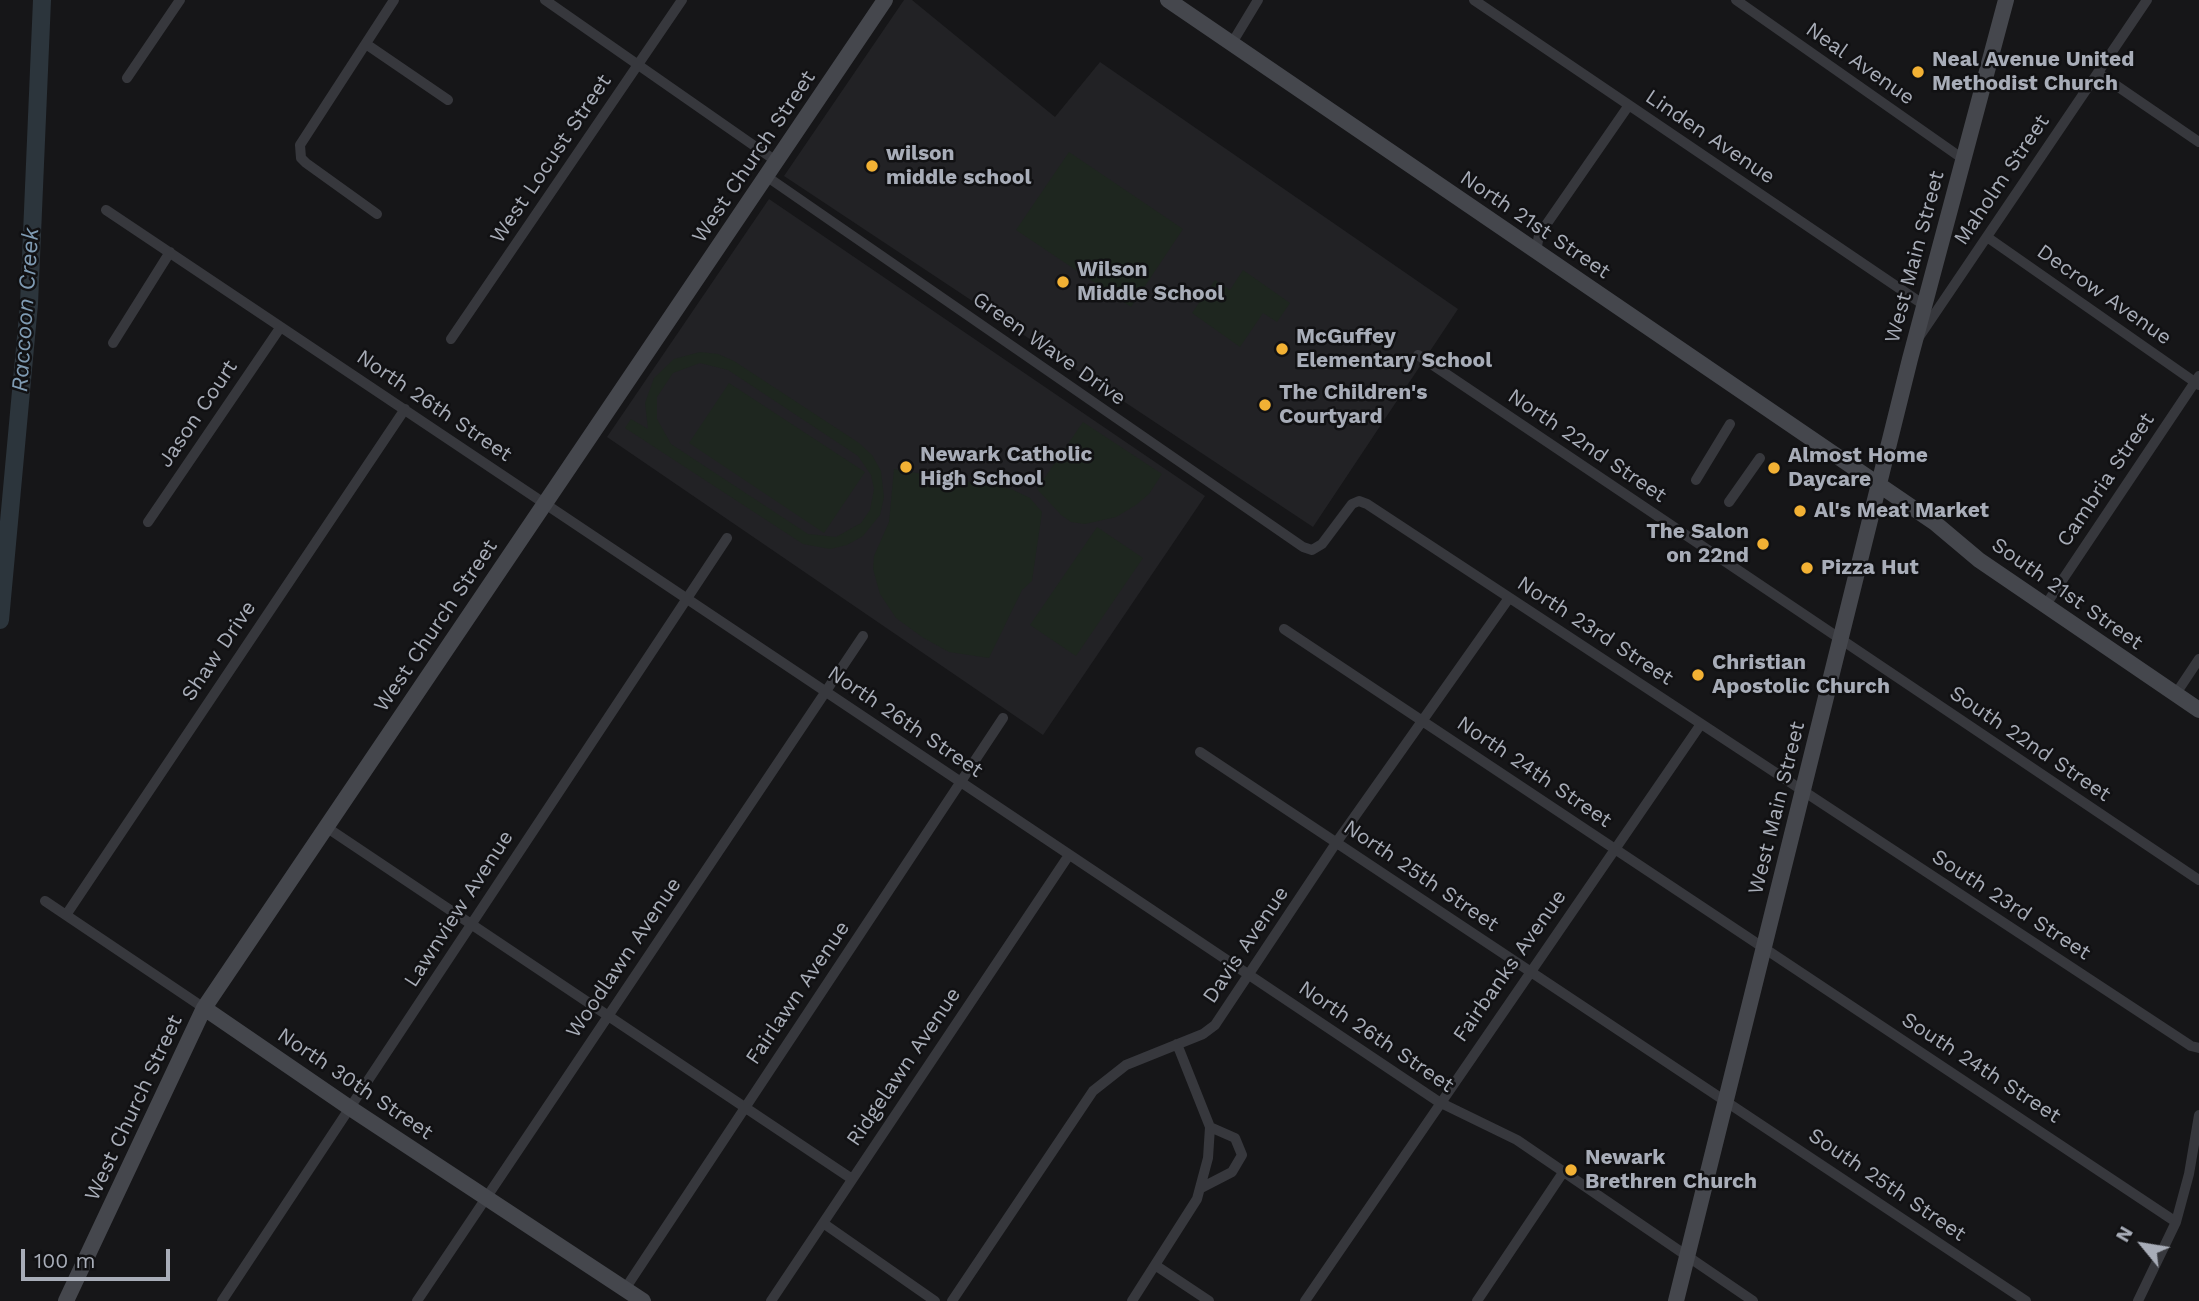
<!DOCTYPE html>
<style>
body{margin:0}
#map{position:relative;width:2199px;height:1301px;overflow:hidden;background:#161618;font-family:"Work Sans",sans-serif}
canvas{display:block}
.north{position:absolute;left:2108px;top:1210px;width:70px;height:70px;-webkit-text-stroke:5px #111113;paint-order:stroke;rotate:300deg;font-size:19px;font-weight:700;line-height:28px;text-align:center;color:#a8adb8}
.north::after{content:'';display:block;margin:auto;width:24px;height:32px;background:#a8adb8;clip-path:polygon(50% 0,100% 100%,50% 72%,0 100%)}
.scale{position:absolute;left:21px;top:1249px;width:149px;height:32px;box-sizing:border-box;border:4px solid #a8adb8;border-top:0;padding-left:9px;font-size:21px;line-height:24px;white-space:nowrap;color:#a8adb8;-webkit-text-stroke:5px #111113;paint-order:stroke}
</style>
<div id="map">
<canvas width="2199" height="1301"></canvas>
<div class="north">N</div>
<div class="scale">100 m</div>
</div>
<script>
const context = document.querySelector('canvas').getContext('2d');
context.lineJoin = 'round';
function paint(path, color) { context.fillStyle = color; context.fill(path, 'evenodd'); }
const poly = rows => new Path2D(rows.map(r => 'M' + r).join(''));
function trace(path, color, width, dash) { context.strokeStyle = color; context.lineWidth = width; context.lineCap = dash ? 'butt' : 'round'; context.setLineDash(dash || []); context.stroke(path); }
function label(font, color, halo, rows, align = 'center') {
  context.font = font + ' "Work Sans",sans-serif'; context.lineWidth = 5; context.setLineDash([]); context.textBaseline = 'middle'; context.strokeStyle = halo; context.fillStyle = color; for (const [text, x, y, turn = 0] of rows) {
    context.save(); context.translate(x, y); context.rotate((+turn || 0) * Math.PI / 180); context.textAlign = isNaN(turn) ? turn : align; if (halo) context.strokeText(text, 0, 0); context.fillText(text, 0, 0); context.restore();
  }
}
paint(poly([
 [904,0,912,0,1055,117,1100,62,1458,309,1313,527,784,176],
 [769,199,1205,496,1043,735,607,437]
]), '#222225');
paint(poly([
 [1069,152,1183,229,1131,307,1016,230],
 [1243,270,1290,303,1277,322,1263,313,1240,347,1192,313,1215,280,1230,290],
 [700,352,718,354,734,361,859,443,872,455,881,471,884,497,880,515,863,536,847,545,830,549,803,544,625,428,631,419,648,429,645,403,654,378,674,359],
 [700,363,728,370,858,456,871,475,874,489,870,510,861,523,836,537,808,534,671,444,657,419,657,397,673,373],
 [729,383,865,472,824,533,689,443],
 [1083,422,1162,474,1149,494,1136,505,1116,517,1085,524,1071,522,1061,515,1037,489],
 [894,469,1011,489,1030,498,1042,512,1032,581,1022,590,989,658,949,652,922,637,896,618,880,594,873,569,874,556,889,522],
 [1097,527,1143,558,1076,656,1030,625]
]), '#1e261f');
trace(poly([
 [0,620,29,304,42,0]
]), '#2c353c', 18);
trace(poly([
 [545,0,776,161],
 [1474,0,1924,305],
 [1736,0,1963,159],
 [1232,43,1258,0],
 [366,44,448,100],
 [2098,73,2199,142],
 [127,78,180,0],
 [766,176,1303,547,1312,550,1322,544,1352,504,1359,501,1367,504,2191,1046,2199,1048],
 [106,210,1439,1102,1517,1140,1753,1301],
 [377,214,306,163,301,158,300,145,394,0],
 [1987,237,2199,385],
 [1536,252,1539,235,1629,105],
 [1919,337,2147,0],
 [451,339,682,0],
 [113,343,170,252],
 [1418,355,2199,880],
 [1696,480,1730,424],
 [1729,502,1760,458],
 [148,522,280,328],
 [2045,606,2199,376],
 [1284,629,2176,1222],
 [2175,695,2199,659],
 [1200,752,2026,1301],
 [326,827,852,1179],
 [45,901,204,1008],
 [66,915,405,409],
 [1201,1188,1232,1172,1242,1155,1235,1138,1210,1127],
 [823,1223,935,1301],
 [1155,1265,1209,1301],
 [625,1289,1003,718],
 [222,1301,727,538],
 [417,1301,863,636],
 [771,1301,1069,855],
 [952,1301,1093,1091,1126,1065,1203,1034,1215,1025,1336,843,1509,598],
 [1132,1301,1197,1199,1208,1158,1210,1127,1177,1044],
 [1305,1301,1701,724],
 [1477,1301,1564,1171],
 [2138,1301,2176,1222,2189,1174,2199,1115]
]), '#37383d', 10);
trace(poly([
 [1168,0,1935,523,1979,560,2199,710],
 [204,1008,350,1108,643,1301],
 [66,1301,204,1008,885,0],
 [1676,1301,1910,359,2006,0]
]), '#45474d', 16);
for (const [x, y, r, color] of [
 [1918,72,7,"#f2b134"],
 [872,166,7,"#f2b134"],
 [1063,282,7,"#f2b134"],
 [1282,349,7,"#f2b134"],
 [1265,405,7,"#f2b134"],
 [906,467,7,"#f2b134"],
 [1774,468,7,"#f2b134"],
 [1800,511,7,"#f2b134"],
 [1763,544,7,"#f2b134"],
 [1807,568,7,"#f2b134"],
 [1698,675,7,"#f2b134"],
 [1571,1170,7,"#f2b134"]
]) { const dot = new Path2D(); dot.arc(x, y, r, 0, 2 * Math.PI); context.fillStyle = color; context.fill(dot); trace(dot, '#111113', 2.5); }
label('bold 21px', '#a8adb8', '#111113', [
 ["Neal Avenue United",1932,60],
 ["Methodist Church",1932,84],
 ["wilson",886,154],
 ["middle school",886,178],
 ["Wilson",1077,270],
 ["Middle School",1077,294],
 ["McGuffey",1296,337],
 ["Elementary School",1296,361],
 ["The Children's",1279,393],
 ["Courtyard",1279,417],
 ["Newark Catholic",920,455],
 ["High School",920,479],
 ["Almost Home",1788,456],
 ["Daycare",1788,480],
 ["Al's Meat Market",1814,511],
 ["The Salon",1749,532,"right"],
 ["on 22nd",1749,556,"right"],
 ["Pizza Hut",1821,568],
 ["Christian",1712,663],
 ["Apostolic Church",1712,687],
 ["Newark",1585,1158],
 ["Brethren Church",1585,1182]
], 'left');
label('21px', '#a8adb8', '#111113', [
 ["Neal Avenue",1860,64,35],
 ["Linden Avenue",1710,137,34],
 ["West Church Street",754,157,-56],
 ["West Locust Street",551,159,-56],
 ["Maholm Street",2002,180,-56],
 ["North 21st Street",1535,225,34],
 ["West Main Street",1915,257,-75],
 ["Decrow Avenue",2104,295,35],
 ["Green Wave Drive",1049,349,35],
 ["North 26th Street",434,406,34],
 ["Jason Court",198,414,-56],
 ["North 22nd Street",1587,446,34],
 ["Cambria Street",2106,480,-56],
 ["South 21st Street",2067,594,35],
 ["West Church Street",436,626,-56],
 ["North 23rd Street",1595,631,33],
 ["Shaw Drive",219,651,-56],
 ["North 26th Street",905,722,34],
 ["South 22nd Street",2030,744,34],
 ["North 24th Street",1534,772,34],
 ["West Main Street",1777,808,-76],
 ["North 25th Street",1421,876,34],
 ["South 23rd Street",2011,905,33],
 ["Lawnview Avenue",459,909,-57],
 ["Davis Avenue",1246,945,-56],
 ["Woodlawn Avenue",624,958,-56],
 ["Fairbanks Avenue",1510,966,-55],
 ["Fairlawn Avenue",798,993,-56],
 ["North 26th Street",1376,1037,34],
 ["Ridgelawn Avenue",904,1067,-56],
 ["South 24th Street",1981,1068,33],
 ["North 30th Street",355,1084,34],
 ["West Church Street",134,1108,-65],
 ["South 25th Street",1887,1185,34]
]);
label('italic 23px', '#7f9bb3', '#111113', [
 ["Raccoon Creek",26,310,-86]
]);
</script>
